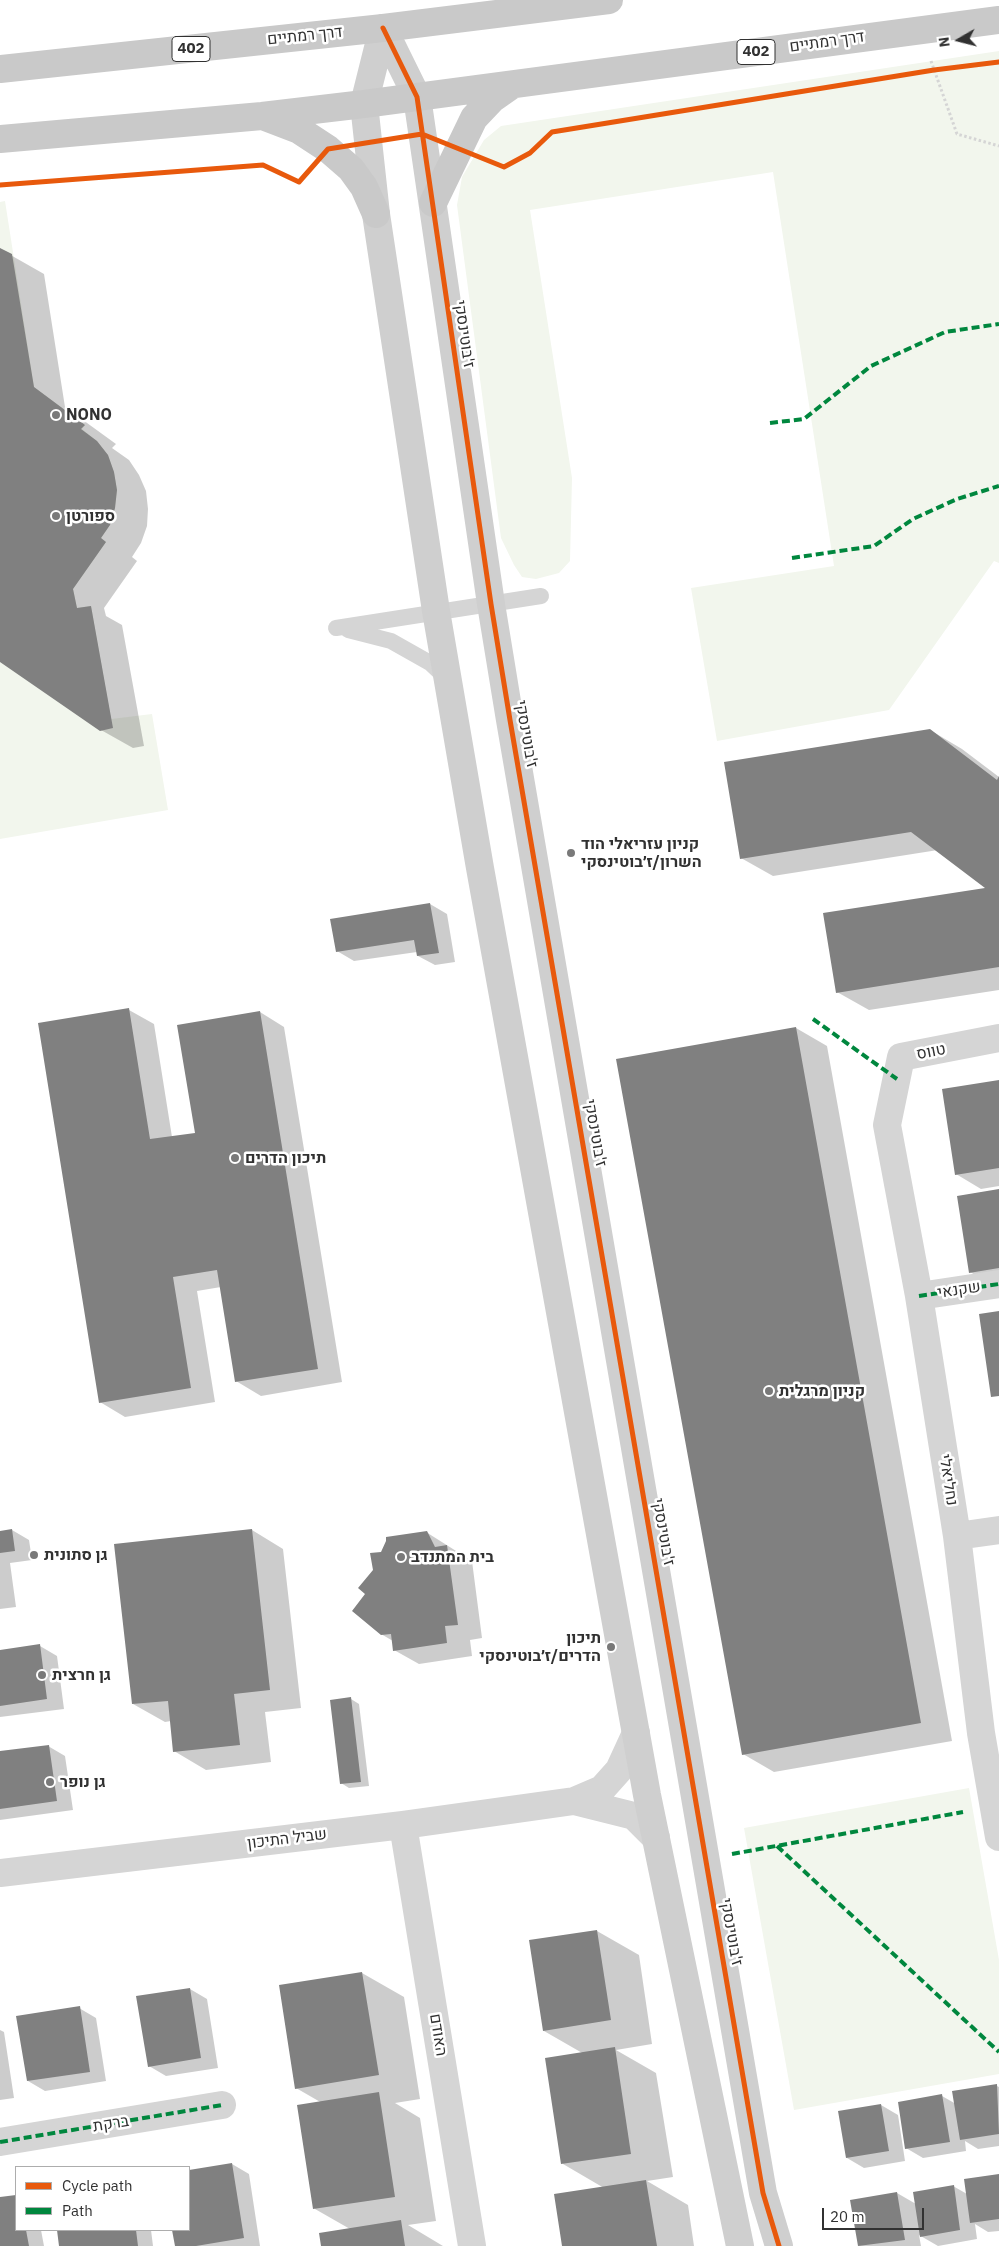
<!DOCTYPE html>
<meta charset="utf-8">
<style>
body{margin:0}
#map{position:relative;width:999px;height:2246px;overflow:hidden;background:#fff;font-family:"IBM Plex Sans",sans-serif}
canvas{display:block}
.legend{position:absolute;left:15px;top:2166px;width:175px;height:65px;box-sizing:border-box;background:#fff;border:1px solid #adadad;margin:0;padding:6px 9px;list-style:none;font-size:15px;color:#313131}
.legend li{display:flex;align-items:center;gap:10px;height:25px}
.legend b{width:25px;border:1px solid #adadad}
.north{position:absolute;left:934px;top:15px;width:50px;height:50px;-webkit-text-stroke:4px #fff;paint-order:stroke;rotate:262deg;font-size:14px;font-weight:700;line-height:20px;text-align:center;color:#313131}
.north::after{content:'';display:block;margin:auto;width:18px;height:22px;background:#313131;clip-path:polygon(50% 0,100% 100%,50% 72%,0 100%)}
.scale{position:absolute;left:822px;top:2208px;width:102px;height:22px;box-sizing:border-box;border:2px solid #313131;border-top:0;padding-left:6px;font-size:15px;line-height:18px;white-space:nowrap;color:#313131;-webkit-text-stroke:4px #fff;paint-order:stroke}
</style>
<div id="map">
<canvas width="999" height="2246"></canvas>
<ul class="legend">
<li><b style="height:6px;background:#e8590c"></b>Cycle path</li>
<li><b style="height:6px;background:#00873e"></b>Path</li>
</ul>
<div class="north">N</div>
<div class="scale">20 m</div>
</div>
<script>
const context = document.querySelector('canvas').getContext('2d');
context.lineJoin = 'round';
function paint(path, color) { context.fillStyle = color; context.fill(path, 'evenodd'); }
const poly = rows => new Path2D(rows.map(r => 'M' + r).join(''));
function trace(path, color, width, dash) { context.strokeStyle = color; context.lineWidth = width; context.lineCap = dash ? 'butt' : 'round'; context.setLineDash(dash || []); context.stroke(path); }
function label(font, color, halo, rows, align = 'center') {
  context.font = font + ' "IBM Plex Sans",Heebo,sans-serif'; context.lineWidth = 5; context.setLineDash([]); context.textBaseline = 'middle'; context.strokeStyle = halo; context.fillStyle = color; for (const [text, x, y, turn = 0] of rows) {
    context.save(); context.translate(x, y); context.rotate((+turn || 0) * Math.PI / 180); context.textAlign = isNaN(turn) ? turn : align; if (halo) context.strokeText(text, 0, 0); context.fillText(text, 0, 0); context.restore();
  }
}
paint(poly([
 [999,51,999,563,994,561,889,710,717,741,691,588,834,566,773,172,530,210,572,478,570,561,559,573,536,579,522,577,514,565,501,538,457,205,462,177,484,140,501,126],
 [5,201,34,387,85,425,82,429,97,441,108,455,114,472,117,490,115,508,110,525,101,538,106,542,73,589,77,608,91,606,111,719,152,714,168,810,0,839,0,202],
 [969,1788,999,1960,999,2074,794,2110,744,1828]
]), '#f2f6ed');
paint(poly([
 [0,249,44,274,65,407,116,444,112,448,129,460,139,475,146,491,148,509,147,526,141,543,132,557,137,561,104,608,106,616,122,625,144,746,133,748,101,730,0,661],
 [930,730,962,749,999,777,999,990,869,1010,837,992,988,888,938,850,773,876,741,858],
 [430,904,447,914,455,962,435,965,418,956,417,952,354,961,337,951],
 [129,1010,154,1024,172,1137,196,1134,260,1012,284,1027,342,1382,261,1396,236,1381,221,1287,197,1291,215,1402,125,1417,100,1402],
 [796,1028,827,1046,952,1741,774,1772,743,1754],
 [999,1081,999,1186,981,1189,956,1174],
 [999,1190,999,1286,995,1286,970,1272],
 [12,1530,29,1540,32,1560,10,1563,16,1607,0,1609,0,1532],
 [252,1530,283,1549,301,1708,265,1712,271,1762,206,1770,174,1751,171,1721,165,1722,133,1704],
 [426,1532,472,1561,482,1638,470,1640,472,1656,419,1664,394,1650,393,1641,381,1634,367,1594,382,1553],
 [40,1646,57,1656,64,1709,0,1717,0,1651],
 [351,1699,359,1704,369,1786,349,1788,341,1783],
 [48,1746,65,1756,73,1810,0,1820,0,1752],
 [597,1931,639,1955,652,2044,616,2050,656,2073,673,2177,647,2181,688,2205,694,2246,563,2246,604,2188,563,2164,584,2054,544,2031],
 [362,1973,404,1997,420,2099,395,2103,420,2118,436,2221,408,2225,443,2246,322,2246,350,2229,315,2209,322,2103,296,2088],
 [190,1989,207,1999,218,2068,166,2076,149,2066],
 [79,2008,96,2018,106,2081,45,2091,28,2081],
 [0,2030,4,2032,14,2098,0,2100],
 [997,2086,999,2087,999,2146,978,2149,965,2141,966,2151,923,2158,906,2148,942,2096,956,2104],
 [881,2105,898,2115,905,2161,864,2168,847,2158],
 [232,2164,249,2174,260,2246,176,2246,174,2230,189,2230,189,2171],
 [999,2175,999,2231,988,2232,975,2224,977,2239,938,2246,919,2235,921,2246,859,2246,852,2201,897,2193,916,2204,953,2186,967,2194],
 [16,2196,16,2230,41,2230,44,2246,0,2246,0,2199],
 [58,2230,151,2230,153,2246,61,2246]
]), '#0003');
paint(poly([
 [0,248,12,254,34,387,85,425,81,429,97,441,108,455,114,472,117,490,115,508,110,525,101,538,106,542,73,589,77,608,91,606,113,728,100,731,0,662],
 [930,729,997,780,999,776,999,967,836,993,823,913,985,888,911,832,740,859,724,762],
 [430,903,439,953,417,956,414,940,336,952,330,919],
 [129,1008,150,1139,195,1133,177,1025,260,1011,318,1369,235,1382,217,1270,173,1277,191,1388,99,1403,38,1023],
 [796,1027,921,1723,742,1755,616,1059],
 [999,1080,999,1168,955,1175,942,1089],
 [999,1189,999,1268,969,1273,957,1196],
 [999,1311,999,1396,991,1397,979,1314],
 [12,1529,15,1551,0,1553,0,1531],
 [252,1529,270,1690,234,1694,240,1745,173,1752,168,1701,132,1704,114,1544],
 [427,1531,435,1547,447,1545,458,1625,445,1626,447,1643,393,1651,391,1634,381,1635,352,1611,365,1594,358,1588,373,1570,370,1553,381,1552,386,1541,386,1537],
 [40,1644,47,1699,0,1706,0,1650],
 [351,1697,361,1782,340,1784,330,1700],
 [49,1745,57,1801,0,1809,0,1751],
 [597,1930,611,2020,543,2031,529,1940],
 [362,1972,379,2075,295,2089,279,1985],
 [190,1988,201,2058,148,2067,136,1996],
 [80,2006,90,2072,27,2081,16,2016],
 [615,2047,631,2154,561,2164,545,2058],
 [997,2084,999,2134,960,2140,952,2091],
 [379,2092,395,2197,313,2209,297,2105],
 [942,2094,950,2142,905,2149,898,2102],
 [881,2104,889,2151,846,2158,838,2111],
 [232,2163,244,2238,196,2246,175,2246,172,2230,189,2230,189,2170],
 [999,2174,999,2219,970,2223,964,2179],
 [646,2180,657,2246,562,2246,554,2194],
 [954,2185,960,2230,920,2237,913,2192],
 [897,2192,905,2240,858,2246,850,2200],
 [16,2195,16,2230,26,2230,29,2246,0,2246,0,2197],
 [401,2220,405,2246,321,2246,319,2233],
 [57,2230,136,2230,138,2246,59,2246]
]), '#808080');
trace(poly([
 [931,61,957,134,999,146]
]), '#d5d5d5', 3, [2.5, 2.5]);
trace(poly([
 [336,628,541,596],
 [348,630,391,641,430,663,447,679]
]), '#d5d5d5', 16);
trace(poly([
 [999,1038,901,1057,887,1125,919,1296,957,1536,981,1733,999,1837],
 [919,1296,999,1284],
 [957,1536,999,1530],
 [574,1801,634,1816,656,1838],
 [403,1825,472,2246],
 [0,1873,403,1825,574,1801,602,1789,619,1770,636,1733],
 [0,2142,222,2105]
]), '#d5d5d5', 28);
trace(poly([
 [383,28,417,97,491,604,510,720,763,2193,779,2246],
 [383,28,364,104,376,214,436,611,480,868,647,1795,740,2246]
]), '#cfcfcf', 28);
trace(poly([
 [0,69,383,28,609,0],
 [265,117,299,130,328,149,351,169,364,187,376,214],
 [0,139,262,116,364,104,999,20],
 [433,203,474,118,492,99,512,85]
]), '#c9c9c9', 28);
trace(poly([
 [770,423,804,419,871,366,945,332,999,324],
 [792,558,874,546,913,519,957,499,999,486],
 [813,1019,897,1079],
 [919,1296,999,1284],
 [777,1846,999,2052],
 [732,1854,963,1812],
 [0,2142,222,2105]
]), '#00873e', 4, [8, 4]);
trace(poly([
 [383,28,417,97,491,604,510,720,763,2193,779,2246],
 [0,185,263,165,299,182,328,149,422,134,504,167,530,153,552,132,934,70,999,62]
]), '#e8590c', 5);
for (const [x, y, r, color] of [
 [56,415,5,"#797979"],
 [56,516,5,"#797979"],
 [571,853,5,"#797979"],
 [235,1158,5,"#797979"],
 [769,1391,5,"#797979"],
 [34,1555,5,"#797979"],
 [401,1557,5,"#797979"],
 [611,1647,5,"#797979"],
 [42,1675,5,"#797979"],
 [50,1782,5,"#797979"]
]) { const dot = new Path2D(); dot.arc(x, y, r, 0, 2 * Math.PI); context.fillStyle = color; context.fill(dot); trace(dot, '#fff', 2); }
for (const [x, y, w] of [
 [191,49,38],
 [756,52,38]
]) { const box = new Path2D(); box.roundRect(x - w / 2, y - 12.5, w, 25, 4); context.fillStyle = '#fff'; context.fill(box); trace(box, '#313131', 1); }
label('bold 15px', '#313131', null, [
 ["402",191,49],
 ["402",756,52]
]);
label('16px', '#313131', '#fff', [
 ["דרך רמתיים",305,36,-6],
 ["דרך רמתיים",827,42,-8],
 ["ז'בוטינסקי",464,334,82],
 ["ז'בוטינסקי",526,734,80],
 ["טווס",931,1052,-11],
 ["ז'בוטינסקי",595,1133,80],
 ["שקנאי",959,1290,-9],
 ["נחליאלי",948,1480,81],
 ["ז'בוטינסקי",663,1532,80],
 ["שביל התיכון",287,1839,-7],
 ["ז'בוטינסקי",731,1932,80],
 ["האודם",438,2035,81],
 ["ברקת",111,2124,-9]
]);
label('bold 16px', '#313131', '#fff', [
 ["NONO",66,415],
 ["ספורטן",66,516],
 ["קניון עזריאלי הוד",581,844],
 ["השרון/ז׳בוטינסקי",581,862],
 ["תיכון הדרים",245,1158],
 ["קניון מרגלית",779,1391],
 ["גן סתונית",44,1555],
 ["בית המתנדב",411,1557],
 ["תיכון",601,1638,"right"],
 ["הדרים/ז׳בוטינסקי",601,1656,"right"],
 ["גן חרצית",52,1675],
 ["גן נופר",60,1782]
], 'left');
</script>
